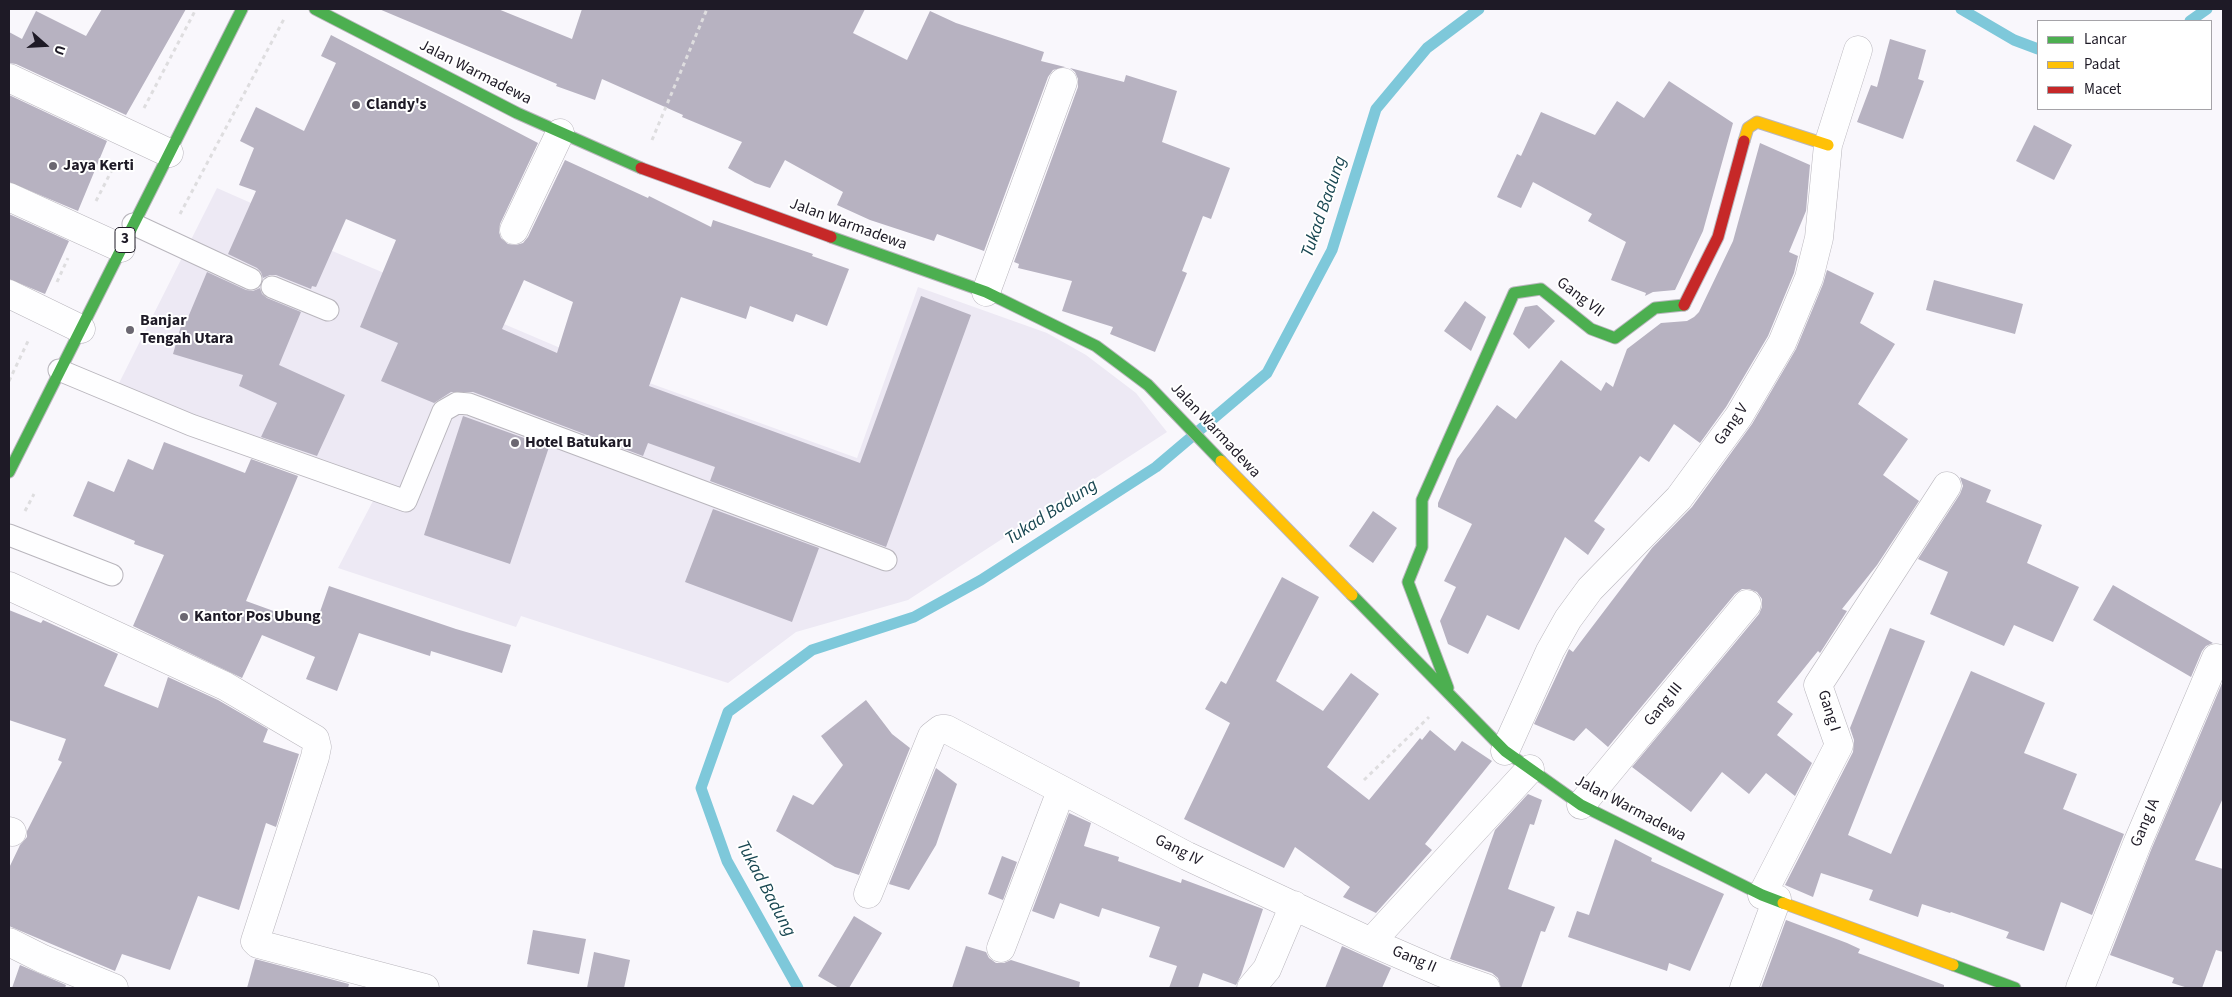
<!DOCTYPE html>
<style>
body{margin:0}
#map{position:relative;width:2232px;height:997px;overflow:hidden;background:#f9f7fc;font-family:"Source Sans 3",sans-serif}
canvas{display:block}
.frame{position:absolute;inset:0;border:10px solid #1e1a26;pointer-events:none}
.legend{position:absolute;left:2037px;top:20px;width:175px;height:90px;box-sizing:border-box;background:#fff;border:1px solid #a5a3a8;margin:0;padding:6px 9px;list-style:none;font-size:15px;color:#1e1a26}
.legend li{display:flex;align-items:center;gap:10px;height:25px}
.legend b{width:25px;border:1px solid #a5a3a8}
.north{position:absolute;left:20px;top:20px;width:50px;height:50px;-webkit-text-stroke:4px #fff;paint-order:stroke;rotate:109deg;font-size:14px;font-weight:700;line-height:20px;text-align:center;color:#1e1a26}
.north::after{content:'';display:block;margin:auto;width:18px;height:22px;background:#1e1a26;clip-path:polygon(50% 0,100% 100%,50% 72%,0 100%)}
</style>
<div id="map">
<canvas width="2232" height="997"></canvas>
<div class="frame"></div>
<ul class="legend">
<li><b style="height:6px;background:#4caf50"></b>Lancar</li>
<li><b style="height:6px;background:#ffc107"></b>Padat</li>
<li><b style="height:6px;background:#c62828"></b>Macet</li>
</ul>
<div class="north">U</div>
</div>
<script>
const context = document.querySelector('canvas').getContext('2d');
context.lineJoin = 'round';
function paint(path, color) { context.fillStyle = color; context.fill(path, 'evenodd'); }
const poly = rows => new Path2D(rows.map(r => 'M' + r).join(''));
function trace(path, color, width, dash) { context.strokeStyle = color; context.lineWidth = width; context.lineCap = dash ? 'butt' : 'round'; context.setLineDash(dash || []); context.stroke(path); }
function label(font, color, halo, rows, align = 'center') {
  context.font = font + ' "Source Sans 3",sans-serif'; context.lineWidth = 4; context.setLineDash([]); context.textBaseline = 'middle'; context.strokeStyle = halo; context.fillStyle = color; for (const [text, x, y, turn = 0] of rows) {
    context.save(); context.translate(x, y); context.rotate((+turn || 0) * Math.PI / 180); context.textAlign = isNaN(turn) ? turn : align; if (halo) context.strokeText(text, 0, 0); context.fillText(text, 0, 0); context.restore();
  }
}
paint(poly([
 [217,188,251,203,283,230,605,367,857,458,918,287,1047,333,1086,355,1136,393,1167,432,908,600,796,632,728,683,521,616,516,627,338,568,373,501,167,425,110,401]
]), '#ede9f4');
trace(poly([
 [1961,9,2014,40,2038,49],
 [2190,21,2207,9],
 [798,988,727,861,701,788,728,712,812,650,914,617,981,580,1156,467,1267,373,1332,250,1376,109,1427,48,1479,9]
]), '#7ec8da', 11);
paint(poly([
 [102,9,186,9,126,115,16,64,9,63,9,32,22,39,36,11,86,36],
 [379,9,498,9,572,39,582,9,865,9,853,33,907,60,930,11,956,23,1044,52,1041,61,1065,67,1053,70,1048,77,984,251,937,234,934,241,870,220,837,205,843,192,785,160,770,188,755,183,728,168,742,142,682,117,683,115,602,79,595,100,556,86,557,84],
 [331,35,538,143,500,224,499,232,501,238,508,244,516,245,523,243,528,237,565,160,648,198,649,196,711,227,713,220,813,254,812,256,849,269,827,326,796,314,793,322,750,306,746,319,681,297,649,386,860,463,921,296,971,315,886,547,710,481,715,467,648,443,643,456,473,392,451,392,434,403,381,381,398,343,360,327,396,240,346,219,316,287,312,286,311,289,276,275,270,275,263,278,261,272,257,268,228,254,256,191,239,185,254,148,240,141,256,107,304,131,336,63,321,56],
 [524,280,573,302,557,353,502,329],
 [1890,39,1926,50,1918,79,1924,81,1903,139,1857,122,1871,85,1877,87],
 [1070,68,1124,82,1126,75,1177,91,1162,142,1230,168,1211,219,1203,216,1182,271,1187,273,1155,352,1110,334,1113,327,1062,311,1072,281,1018,268,1019,264,1014,262,1078,87,1078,79,1075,72],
 [1669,81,1733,123,1703,231,1675,290,1653,292,1645,296,1646,293,1611,280,1626,242,1588,221,1592,214,1533,182,1521,208,1497,197,1517,154,1521,156,1541,112,1595,135,1617,101,1644,118],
 [9,95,107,141,78,211,9,182],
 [2034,125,2072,145,2054,180,2016,161],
 [1760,143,1810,165,1806,211,1789,252,1798,256,1794,273,1768,336,1726,407,1700,443,1674,424,1649,462,1640,456,1594,521,1605,529,1588,555,1565,537,1519,630,1487,615,1468,654,1448,644,1440,621,1456,587,1444,581,1472,524,1438,507,1438,503,1457,459,1497,405,1516,419,1561,360,1601,391,1606,382,1613,387,1627,349,1661,323,1687,321,1694,317,1699,312,1733,241],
 [9,214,69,241,45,294,9,279],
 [1827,270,1874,293,1860,323,1895,344,1858,404,1908,439,1883,475,1919,501,1877,565,1842,609,1847,611,1820,653,1818,651,1777,702,1793,714,1777,735,1812,763,1795,796,1766,773,1749,794,1722,772,1691,812,1632,767,1759,614,1762,607,1762,599,1757,592,1749,589,1742,589,1735,594,1608,747,1586,728,1574,741,1534,724,1569,649,1573,652,1652,548,1692,507,1752,424,1796,349,1823,284],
 [207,272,246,290,253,291,260,288,262,294,267,298,301,312,279,365,345,395,317,456,261,437,277,403,239,386,243,375,173,354,181,326,184,327],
 [1934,280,2023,304,2015,334,1926,310],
 [1465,301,1486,317,1471,351,1444,331],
 [1537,305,1555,321,1529,349,1513,334,1525,307],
 [463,416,549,447,510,564,424,535],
 [164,442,245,473,251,459,298,476,246,601,315,626,329,586,456,629,511,645,502,673,431,651,430,656,359,633,337,691,306,679,315,657,262,635,242,678,133,626,164,555,134,544,135,541,73,516,88,481,114,492,128,459,153,470],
 [1960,477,1991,490,1986,502,2042,525,2027,563,2079,587,2053,642,2014,625,2004,646,1930,614,1948,572,1918,559,1960,494,1963,486],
 [713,509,819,548,792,622,685,582],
 [1373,511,1397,528,1373,563,1349,546],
 [1282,577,1319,597,1276,681,1323,711,1351,673,1379,694,1327,767,1369,800,1420,738,1422,740,1430,730,1455,751,1462,741,1492,761,1425,844,1432,850,1376,913,1343,897,1350,887,1295,847,1284,868,1184,819,1230,723,1205,709,1221,681,1226,684],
 [2113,585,2213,643,2206,646,2202,651,2191,677,2093,620],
 [9,610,41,623,43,620,118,654,104,686,158,708,168,677,218,700,268,729,263,742,299,754,276,827,266,823,239,910,198,896,170,970,122,954,115,971,9,926,9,868,20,845,27,837,27,831,62,762,58,760,66,739,9,720],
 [1890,628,1925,641,1848,835,1891,854,1971,671,2045,703,2024,753,2077,774,2063,809,2124,834,2092,915,2061,902,2044,951,2006,938,2009,932,1951,912,1950,913,1922,904,1918,917,1869,900,1873,890,1821,873,1813,897,1785,885,1853,752,1854,740,1850,728],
 [2223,681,2223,798,2195,860,2223,869,2223,952,2216,950,2202,988,2188,988,2172,983,2174,978,2110,955,2151,850],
 [866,700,892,734,910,748,859,875,835,867,776,831,793,795,813,805,843,765,821,736],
 [936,768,957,784,936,845,909,890,889,884],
 [1528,794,1542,800,1534,825,1530,824,1508,889,1555,907,1545,932,1541,931,1521,988,1501,988,1498,978,1492,973,1450,959,1495,830],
 [1069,813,1091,823,1084,846,1119,857,1118,861,1181,883,1182,879,1263,909,1241,975,1236,985,1203,973,1198,988,1169,988,1177,966,1149,957,1160,927,1102,908,1099,917,1060,903,1054,919,1032,911],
 [1615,839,1652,858,1651,861,1724,894,1690,971,1669,963,1667,971,1568,937,1577,911,1589,915],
 [1002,856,1017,862,1003,900,988,894],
 [854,916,882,933,849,988,839,988,818,976],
 [1786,920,1847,943,1860,949,1858,953,1944,985,1944,988,1761,988],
 [533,930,586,939,579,974,527,964],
 [966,946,986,952,989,958,996,963,1004,963,1011,960,1080,982,1079,988,952,988],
 [1342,946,1391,968,1382,988,1325,988],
 [594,952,630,960,624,988,587,988],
 [255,959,349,984,348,988,247,988],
 [20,965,66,985,65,988,12,988]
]), '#b7b2c1');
const lane = poly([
 [133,224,251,279],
 [272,287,328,310],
 [59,370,191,425,406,501,443,411,457,403,469,404,886,560],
 [9,535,112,575]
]);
const street = poly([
 [9,78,169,153],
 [9,197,121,248],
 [514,230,560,133],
 [986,292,1063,82],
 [9,294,81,329],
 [9,586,225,686,315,739,317,747,315,757,255,941,258,944,425,988],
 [1505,751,1550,651,1568,619,1590,589,1679,498,1739,416,1782,343,1809,278,1819,238,1828,145,1858,50],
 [1581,805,1747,604],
 [9,831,12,832],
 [868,894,932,736,941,729,946,729,1187,856,1371,942,1440,972,1486,988],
 [1762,895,1839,745,1818,685,1947,486],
 [9,942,43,959,114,988],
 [1371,942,1530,769],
 [1001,948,1061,791],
 [1251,988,1267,969,1294,905],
 [1744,988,1777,899],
 [2080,988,2137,844,2216,658]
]);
const fast = poly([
 [315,9,517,113,641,168],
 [831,237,986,292,1096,346,1148,385,1221,461],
 [9,472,242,9],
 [1352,595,1505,751,1581,805,1762,895,1783,903],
 [1448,688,1408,582,1422,547,1422,500,1514,293,1541,289,1591,329,1615,338,1655,308,1684,305],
 [1953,965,2015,988]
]);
const slow = poly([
 [1744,141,1748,128,1757,122,1828,145],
 [1221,461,1352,595],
 [1783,903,1953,965]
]);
const jam = poly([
 [641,168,831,237],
 [1684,305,1718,237,1744,141]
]);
trace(lane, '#b9b6bd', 23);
trace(street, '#b9b6bd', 29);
trace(fast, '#b9b6bd', 13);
trace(slow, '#b9b6bd', 13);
trace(jam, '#b9b6bd', 13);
trace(poly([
 [144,108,196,9],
 [652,140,707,9],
 [96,201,115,164],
 [180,214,284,19],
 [57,282,68,258],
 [9,381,29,339],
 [25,511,34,494],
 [1364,780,1429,717]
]), '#dedddf', 3, [4, 4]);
trace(lane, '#fefeff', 21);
trace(street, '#fefeff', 28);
trace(fast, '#4caf50', 11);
trace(slow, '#ffc107', 11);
trace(jam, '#c62828', 11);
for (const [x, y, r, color] of [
 [356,105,5,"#6b6771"],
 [53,166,5,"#6b6771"],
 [130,330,5,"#6b6771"],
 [515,443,5,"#6b6771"],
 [184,617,5,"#6b6771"]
]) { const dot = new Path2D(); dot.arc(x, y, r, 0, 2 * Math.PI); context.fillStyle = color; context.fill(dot); trace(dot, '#fff', 2); }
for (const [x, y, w] of [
 [125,240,20]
]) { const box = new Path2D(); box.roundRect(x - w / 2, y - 12.5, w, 25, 4); context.fillStyle = '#fff'; context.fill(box); trace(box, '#1e1a26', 1); }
label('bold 15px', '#1e1a26', null, [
 ["3",125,240]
]);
label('16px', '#1e1a26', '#fff', [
 ["Jalan Warmadewa",475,73,27],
 ["Jalan Warmadewa",848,225,20],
 ["Gang VII",1580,298,37],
 ["Gang V",1732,425,-55],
 ["Jalan Warmadewa",1215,431,47],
 ["Gang III",1664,705,-51],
 ["Gang I",1828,711,72],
 ["Jalan Warmadewa",1630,809,28],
 ["Gang IA",2146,823,-67],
 ["Gang IV",1178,851,27],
 ["Gang II",1414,960,23]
]);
label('bold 16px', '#1e1a26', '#fff', [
 ["Clandy's",366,105],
 ["Jaya Kerti",63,166],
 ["Banjar",140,321],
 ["Tengah Utara",140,339],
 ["Hotel Batukaru",525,443],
 ["Kantor Pos Ubung",194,617]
], 'left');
label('italic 18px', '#194752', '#fff', [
 ["Tukad Badung",1325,207,-71],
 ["Tukad Badung",1052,513,-33],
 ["Tukad Badung",765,889,62]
]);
</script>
